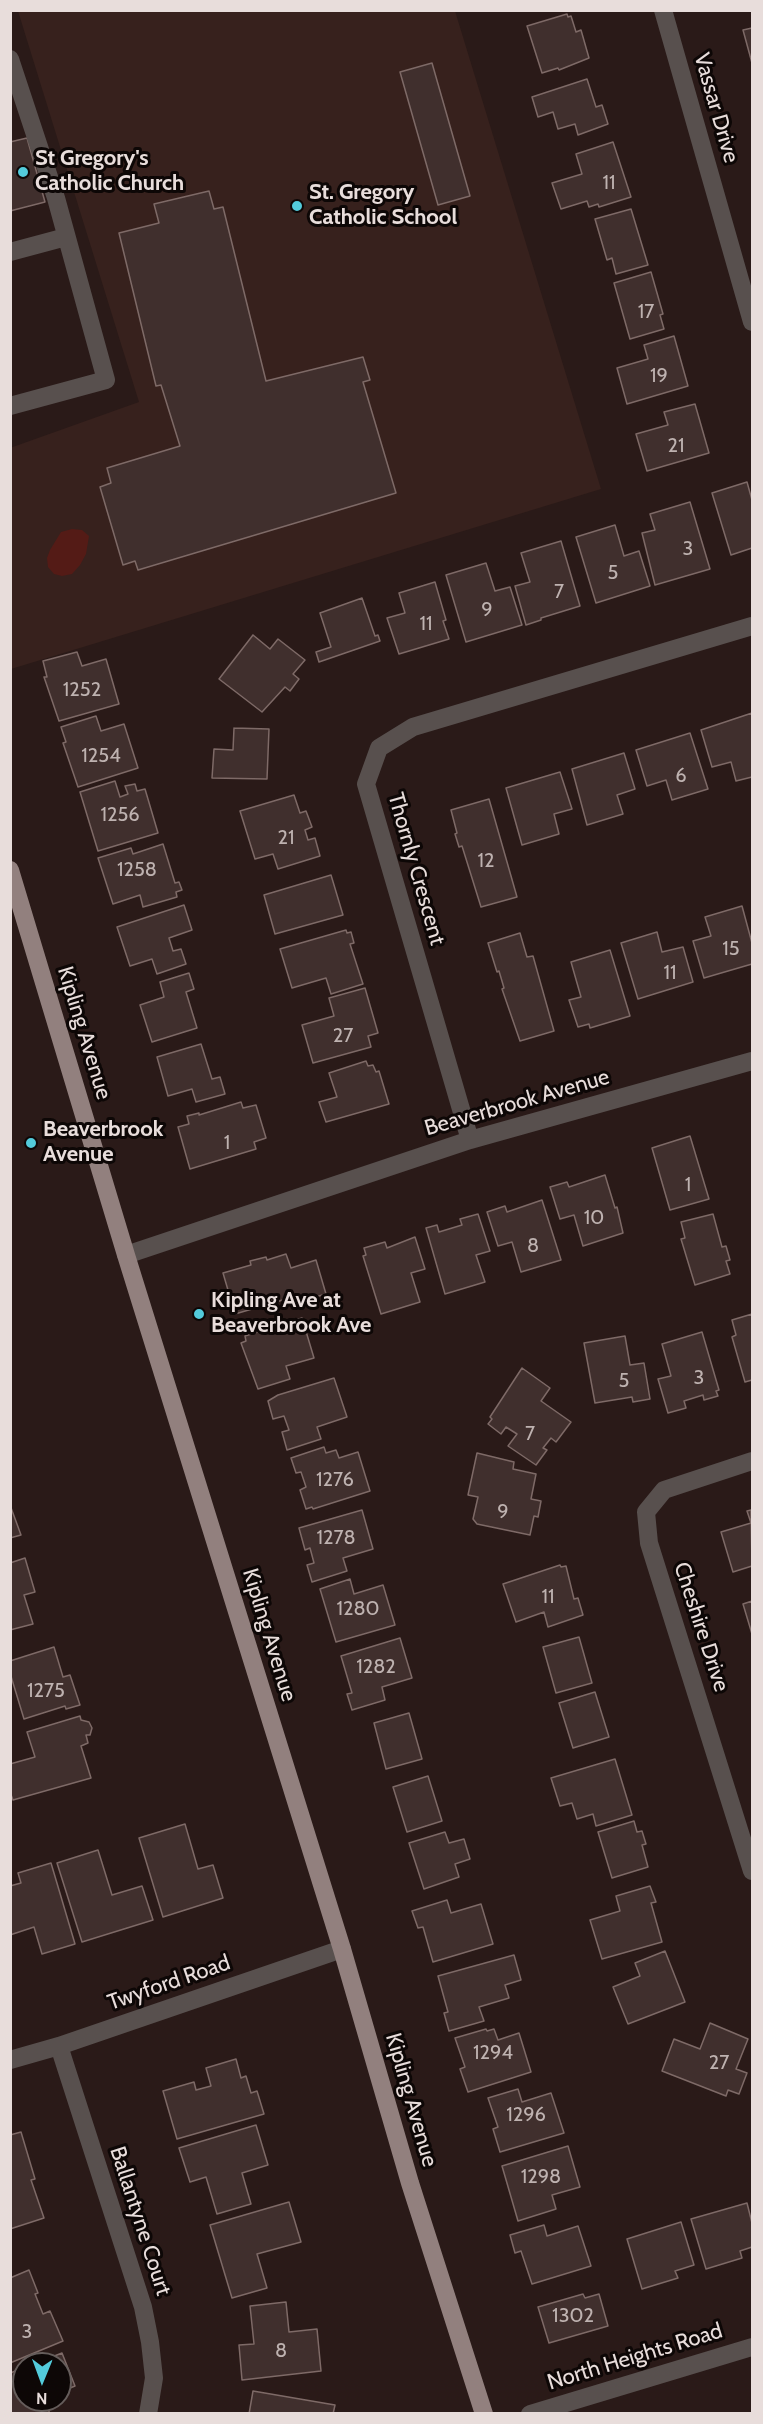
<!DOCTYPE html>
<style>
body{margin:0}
#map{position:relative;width:763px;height:2424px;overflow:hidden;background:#2a1a18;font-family:Cabin,sans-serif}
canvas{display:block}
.frame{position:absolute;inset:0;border:12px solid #e8dddb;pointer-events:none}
.north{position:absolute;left:12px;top:2352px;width:60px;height:60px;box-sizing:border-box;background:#0d0706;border:2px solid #655d5b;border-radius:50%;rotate:181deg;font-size:16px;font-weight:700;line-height:24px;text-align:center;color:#e8dddb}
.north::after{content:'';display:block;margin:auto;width:21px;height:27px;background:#53cbdb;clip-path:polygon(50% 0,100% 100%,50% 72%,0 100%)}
</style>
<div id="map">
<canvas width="763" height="2424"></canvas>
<div class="frame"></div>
<div class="north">N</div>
</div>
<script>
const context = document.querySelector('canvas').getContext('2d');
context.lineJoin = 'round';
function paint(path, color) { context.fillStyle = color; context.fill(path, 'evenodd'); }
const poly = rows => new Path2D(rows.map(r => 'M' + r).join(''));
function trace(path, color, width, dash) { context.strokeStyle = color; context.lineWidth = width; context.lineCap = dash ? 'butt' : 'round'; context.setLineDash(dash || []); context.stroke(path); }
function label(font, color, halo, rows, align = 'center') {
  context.font = font + ' Cabin,sans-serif'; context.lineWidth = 6; context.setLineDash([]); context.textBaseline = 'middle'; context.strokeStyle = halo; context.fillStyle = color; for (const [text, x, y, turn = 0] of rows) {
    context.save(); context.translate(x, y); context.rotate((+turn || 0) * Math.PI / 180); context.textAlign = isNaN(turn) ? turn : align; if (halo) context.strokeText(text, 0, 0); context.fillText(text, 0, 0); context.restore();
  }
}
paint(poly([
 [18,11,455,11,601,489,11,669,10,448,139,402]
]), '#37211d');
paint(poly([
 [72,529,82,530,89,536,86,554,80,565,72,574,62,576,54,574,48,567,47,558,50,550,61,532]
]), '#541b16');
const building = poly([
 [567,14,568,17,571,16,576,32,581,30,589,58,559,70,558,68,542,73,527,26,567,14],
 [752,28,752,63,743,30,752,28],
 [432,63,470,196,438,205,400,72,432,63],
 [587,79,596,107,602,105,608,124,578,135,575,124,558,129,553,112,538,117,532,97,587,79],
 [27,138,45,202,10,211,10,142,27,138],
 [613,142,631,197,599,207,598,204,589,207,587,201,561,209,552,183,582,174,576,154,613,142],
 [209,191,214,209,223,207,266,381,363,357,370,380,363,382,396,493,138,570,135,561,123,565,100,487,111,483,107,468,180,446,161,385,156,386,119,233,159,223,154,204,209,191],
 [631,209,648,265,616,274,612,258,607,260,595,219,631,209],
 [651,272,663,314,660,315,664,329,630,339,614,283,651,272],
 [674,336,688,386,627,404,617,368,648,359,644,345,674,336],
 [695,404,709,453,647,471,636,434,668,425,664,412,695,404],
 [747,482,752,500,752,548,731,555,712,493,747,482],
 [690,502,710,569,655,585,642,533,655,530,650,514,690,502],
 [615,525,624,556,639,551,650,586,596,603,576,537,615,525],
 [561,541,580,606,541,618,541,620,526,625,515,586,530,582,521,553,561,541],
 [486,563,495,591,510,587,522,625,466,642,446,575,486,563],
 [435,582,446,620,443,621,449,639,399,654,387,618,405,613,399,593,435,582],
 [362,598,375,636,378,635,380,641,319,662,316,652,331,647,320,613,362,598],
 [253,635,270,649,278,639,305,660,293,674,299,679,290,691,285,687,262,712,219,679,253,635],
 [77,652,82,666,106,659,119,704,59,721,44,677,47,677,43,661,77,652],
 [752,713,752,777,736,781,731,762,712,767,701,730,752,713],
 [96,716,101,731,124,724,138,768,78,787,63,743,66,742,61,727,96,716],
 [234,728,269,729,267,779,212,778,214,749,233,750,234,728],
 [690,733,708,789,672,800,666,780,647,786,636,750,690,733],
 [624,753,635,789,617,795,623,814,587,825,572,769,624,753],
 [560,772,572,809,554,814,559,834,522,845,506,788,560,772],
 [115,781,120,797,128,794,125,786,135,784,137,791,145,789,158,833,98,851,80,792,115,781],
 [294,795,300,813,306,811,312,827,305,830,308,840,315,838,320,856,278,869,273,854,255,859,240,811,294,795],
 [489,799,517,897,481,907,462,846,459,847,455,834,457,833,451,810,489,799],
 [163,844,175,883,179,882,182,890,176,892,177,897,143,907,140,895,113,904,98,858,131,848,133,854,163,844],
 [331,875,343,915,275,934,264,895,331,875],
 [184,905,192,930,169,938,173,951,181,949,186,964,157,974,152,959,130,966,117,927,184,905],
 [742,906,752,943,752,964,704,978,693,941,711,936,705,917,742,906],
 [346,930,347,933,351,932,354,943,350,944,363,984,331,994,326,978,292,988,280,949,346,930],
 [657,932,662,952,683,947,693,982,638,999,621,943,657,932],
 [520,933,527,957,533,956,554,1031,520,1041,502,989,504,988,499,971,497,972,488,943,520,933],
 [610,950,630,1016,590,1028,589,1024,578,1027,569,1000,581,997,571,962,610,950],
 [189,973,194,989,186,992,197,1028,152,1042,140,1005,164,997,160,982,189,973],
 [365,988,378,1033,368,1036,371,1047,313,1063,302,1025,334,1016,329,998,365,988],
 [201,1044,212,1079,220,1077,225,1094,196,1102,192,1089,168,1096,157,1057,201,1044],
 [366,1061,368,1066,373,1065,376,1072,379,1071,389,1104,326,1122,319,1102,337,1097,329,1073,366,1061],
 [241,1102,243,1108,256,1105,266,1138,254,1142,256,1149,190,1169,178,1127,189,1124,187,1116,199,1113,199,1115,241,1102],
 [690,1136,709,1199,670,1210,652,1148,690,1136],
 [605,1175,615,1208,617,1207,623,1233,583,1246,574,1215,560,1219,550,1187,567,1182,569,1187,605,1175],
 [542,1200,561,1260,521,1272,512,1242,498,1246,487,1212,505,1206,507,1212,542,1200],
 [478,1214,490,1251,476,1255,485,1282,445,1294,426,1228,437,1225,439,1232,462,1225,460,1219,478,1214],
 [713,1214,722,1247,726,1246,730,1260,726,1261,730,1274,695,1285,681,1239,685,1238,681,1222,713,1214],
 [415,1237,425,1269,411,1273,420,1302,381,1314,363,1256,366,1255,364,1248,385,1242,387,1248,415,1237],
 [286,1254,291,1268,316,1260,326,1294,294,1303,293,1297,235,1314,223,1273,251,1265,250,1261,266,1257,267,1260,286,1254],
 [752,1314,752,1380,745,1382,732,1337,736,1335,732,1320,752,1314],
 [302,1318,314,1358,286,1366,290,1379,258,1389,241,1343,246,1341,245,1336,302,1318],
 [702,1332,719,1390,716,1391,718,1396,704,1400,703,1395,684,1401,686,1408,668,1413,658,1379,671,1376,662,1344,702,1332],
 [625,1336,630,1365,644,1363,650,1399,633,1402,632,1397,595,1403,584,1343,625,1336],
 [522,1368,550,1388,541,1401,571,1422,556,1442,551,1438,543,1448,547,1450,536,1465,508,1446,517,1434,506,1427,501,1434,488,1424,492,1419,490,1417,522,1368],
 [334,1378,347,1417,317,1427,321,1439,287,1450,282,1432,289,1430,284,1416,273,1419,268,1401,278,1395,334,1378],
 [324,1447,326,1453,336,1450,339,1458,358,1452,370,1491,313,1509,312,1507,306,1509,300,1490,306,1487,301,1472,296,1473,291,1458,324,1447],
 [477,1453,514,1462,513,1469,536,1474,531,1499,541,1501,538,1517,534,1516,530,1535,477,1524,473,1519,478,1497,468,1495,477,1453],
 [10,1505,21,1535,10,1538,10,1505],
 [362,1510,373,1549,343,1558,347,1571,312,1582,307,1565,314,1563,310,1548,305,1550,299,1528,362,1510],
 [751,1510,752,1566,733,1572,721,1532,751,1523,747,1511,751,1510],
 [25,1558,35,1592,24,1595,33,1624,10,1630,10,1563,25,1558],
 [560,1565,561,1567,566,1566,574,1599,578,1598,583,1615,548,1627,544,1612,516,1622,503,1584,560,1565],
 [350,1579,354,1594,383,1585,395,1625,336,1642,320,1589,350,1579],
 [752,1601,752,1634,743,1604,752,1601],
 [579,1637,592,1683,556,1693,543,1647,579,1637],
 [400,1638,412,1678,382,1687,385,1700,352,1710,347,1694,352,1693,341,1656,400,1638],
 [54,1647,63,1677,70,1675,80,1705,66,1709,65,1706,24,1719,10,1673,10,1661,54,1647],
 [595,1692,609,1737,573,1748,559,1703,595,1692],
 [409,1713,422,1759,386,1769,374,1723,409,1713],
 [80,1716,81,1720,89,1722,92,1728,90,1735,86,1735,88,1743,81,1746,91,1778,13,1800,10,1792,10,1764,35,1757,27,1732,80,1716],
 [615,1759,632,1815,596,1826,593,1814,577,1819,572,1803,560,1806,551,1778,615,1759],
 [428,1776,442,1821,407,1832,393,1787,428,1776],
 [634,1821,637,1832,642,1831,646,1844,642,1845,648,1867,612,1878,598,1832,634,1821],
 [185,1824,198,1869,213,1865,223,1898,163,1917,139,1838,185,1824],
 [445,1832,449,1843,464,1839,470,1859,455,1864,459,1877,424,1889,409,1843,445,1832],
 [98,1850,112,1895,142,1886,153,1920,82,1942,57,1863,98,1850],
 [51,1863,75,1944,42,1954,34,1927,10,1935,10,1886,21,1883,18,1873,51,1863],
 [650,1886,656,1902,651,1903,662,1942,602,1959,590,1920,620,1911,616,1896,650,1886],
 [447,1900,451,1913,481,1904,493,1944,433,1962,423,1927,418,1928,412,1911,447,1900],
 [665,1951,685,2002,628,2024,613,1987,640,1976,635,1963,665,1951],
 [514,1955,521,1980,505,1985,509,1998,479,2007,484,2021,449,2031,444,2013,448,2012,438,1976,514,1955],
 [710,2023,748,2039,736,2069,747,2073,739,2094,728,2090,726,2096,662,2071,674,2039,700,2049,710,2023],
 [486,2029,487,2031,494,2029,498,2040,519,2033,531,2072,468,2092,460,2069,465,2067,455,2038,486,2029],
 [236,2059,241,2078,246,2076,251,2093,257,2091,264,2114,177,2139,163,2091,194,2082,196,2090,211,2086,206,2068,236,2059],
 [518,2089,522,2102,551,2093,564,2133,500,2152,493,2129,498,2127,488,2098,518,2089],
 [256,2125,268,2165,242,2173,251,2204,217,2214,206,2177,190,2182,179,2148,256,2125],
 [21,2132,35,2179,31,2180,44,2218,10,2229,10,2135,21,2132],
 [568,2146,580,2187,552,2195,556,2209,518,2221,502,2166,568,2146],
 [289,2202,301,2242,257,2254,267,2288,232,2298,210,2225,289,2202],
 [747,2203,752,2223,752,2247,740,2251,742,2258,706,2269,691,2219,747,2203],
 [681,2222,694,2265,675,2271,678,2278,642,2289,627,2239,681,2222],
 [544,2225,547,2236,578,2226,591,2266,532,2284,521,2251,515,2253,510,2235,544,2225],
 [29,2270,38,2293,35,2294,43,2314,50,2311,63,2341,10,2363,10,2278,29,2270],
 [583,2294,585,2298,599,2294,608,2326,549,2343,538,2307,583,2294],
 [286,2302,289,2332,317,2329,321,2371,242,2380,239,2345,254,2344,250,2306,286,2302],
 [62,2353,75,2386,60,2392,60,2364,34,2364,62,2353],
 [24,2368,24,2400,52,2400,46,2404,50,2414,10,2414,10,2373,24,2368],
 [253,2391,335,2405,333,2414,249,2414,253,2391]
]);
paint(building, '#402f2d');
trace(building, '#7e6a67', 1.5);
trace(poly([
 [663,10,752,322],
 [10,59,56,198,106,380,10,406],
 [10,252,66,237],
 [470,1140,366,784,379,748,413,727,752,626],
 [126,1255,470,1140,752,1061],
 [752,1461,664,1490,646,1512,649,1543,752,1871],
 [59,2046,143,2307,150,2342,154,2378,148,2414],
 [10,2060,59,2046,342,1949],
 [530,2414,752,2347]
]), '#58504e', 18);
trace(poly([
 [10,870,126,1255,342,1949,410,2183,484,2414]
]), '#92807e', 18);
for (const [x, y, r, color] of [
 [23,172,6,"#53cbdb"],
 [297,206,6,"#53cbdb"],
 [31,1143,6,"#53cbdb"],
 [199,1314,6,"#53cbdb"]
]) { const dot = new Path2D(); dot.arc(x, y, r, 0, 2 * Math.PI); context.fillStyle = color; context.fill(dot); trace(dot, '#0d0706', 2); }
label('20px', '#beb2b0', null, [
 ["11",609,183],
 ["17",646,312],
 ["19",659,376],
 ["21",676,446],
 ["3",688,549],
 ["5",613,573],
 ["7",559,592],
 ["9",487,610],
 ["11",426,624],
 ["1252",82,690],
 ["1254",101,756],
 ["6",681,776],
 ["1256",120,815],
 ["21",286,838],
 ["12",486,861],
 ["1258",137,870],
 ["15",731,949],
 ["11",670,973],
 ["27",343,1036],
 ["1",227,1143],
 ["1",688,1185],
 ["10",594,1218],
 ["8",533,1246],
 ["3",699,1378],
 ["5",624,1381],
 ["7",530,1434],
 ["1276",335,1480],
 ["9",503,1512],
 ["1278",336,1538],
 ["11",548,1597],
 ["1280",358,1609],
 ["1282",376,1667],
 ["1275",46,1691],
 ["1294",493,2053],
 ["27",719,2063],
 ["1296",526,2115],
 ["1298",541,2177],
 ["1302",573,2316],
 ["3",27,2332],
 ["8",281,2351]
]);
label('22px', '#e8dddb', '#0d0706', [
 ["Vassar Drive",716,108,74],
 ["Thornly Crescent",416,869,74],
 ["Kipling Avenue",84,1033,73],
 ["Beaverbrook Avenue",517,1103,-16],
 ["Cheshire Drive",701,1627,72],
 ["Kipling Avenue",269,1635,73],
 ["Twyford Road",169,1983,-19],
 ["Kipling Avenue",411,2100,74],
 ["Ballantyne Court",140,2221,72],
 ["North Heights Road",635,2357,-17]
]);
label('bold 22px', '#e8dddb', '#0d0706', [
 ["St Gregory's",35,159],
 ["Catholic Church",35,184],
 ["St. Gregory",309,193],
 ["Catholic School",309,218],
 ["Beaverbrook",43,1130],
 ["Avenue",43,1155],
 ["Kipling Ave at",211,1301],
 ["Beaverbrook Ave",211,1326]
], 'left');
</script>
